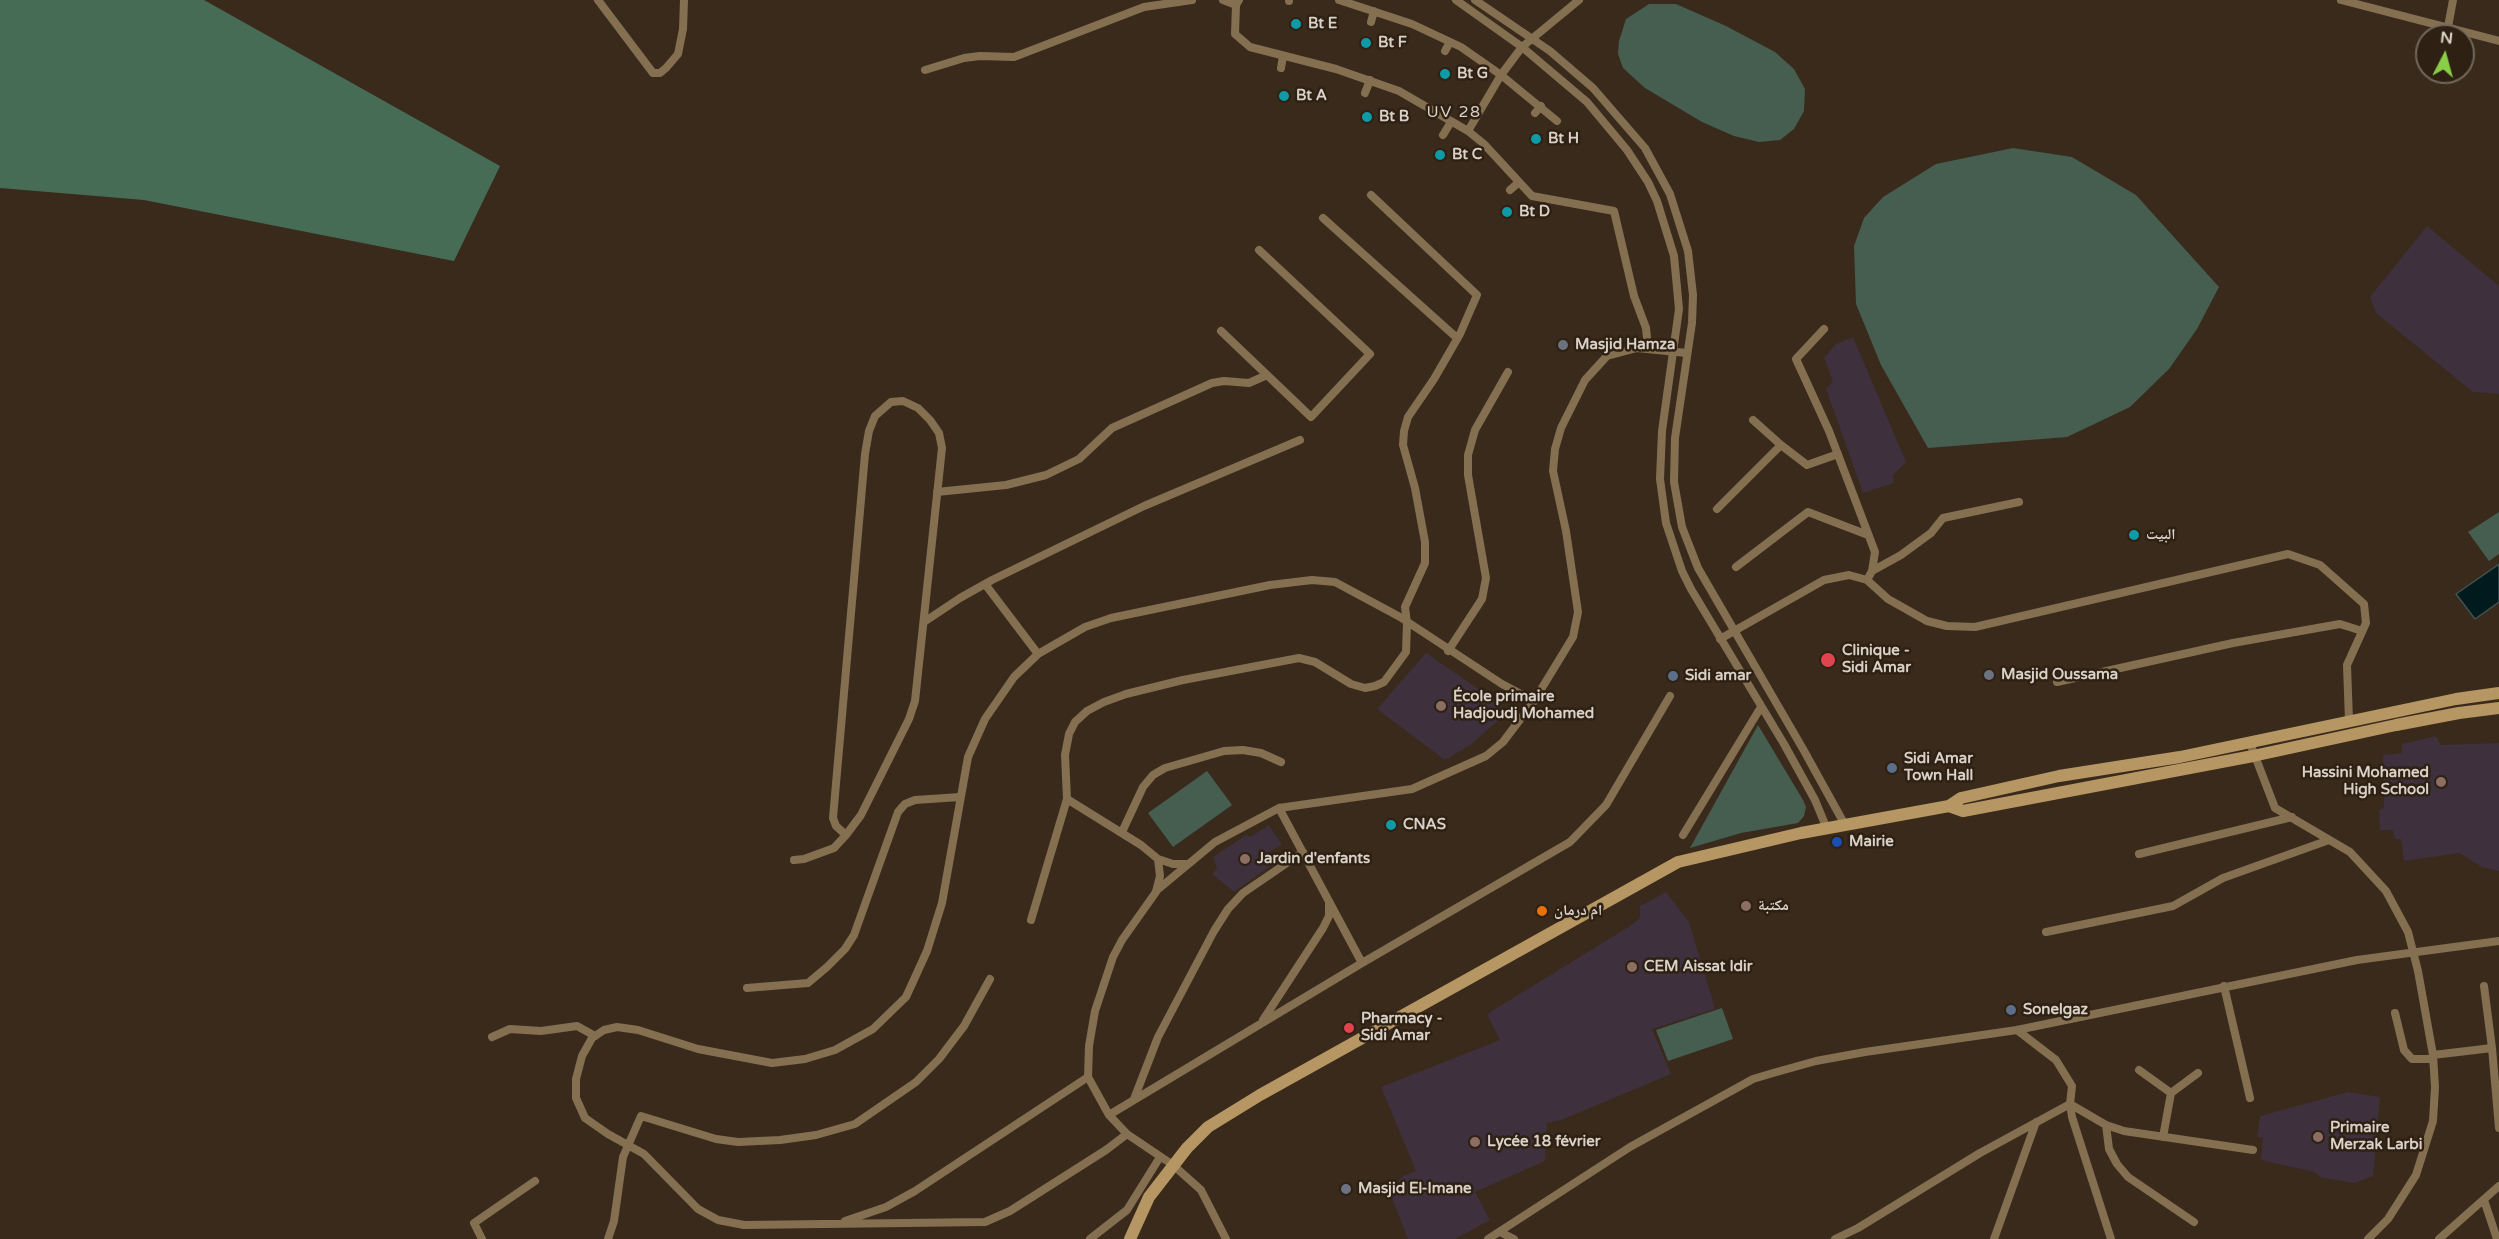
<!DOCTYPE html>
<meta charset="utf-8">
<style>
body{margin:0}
#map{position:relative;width:2499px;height:1239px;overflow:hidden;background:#392a1c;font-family:"Varela Round",sans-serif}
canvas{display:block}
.north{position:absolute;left:2415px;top:24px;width:60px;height:60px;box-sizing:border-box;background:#2e2113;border:2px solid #72675b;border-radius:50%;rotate:6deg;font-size:16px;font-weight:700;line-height:24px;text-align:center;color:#d9d0c7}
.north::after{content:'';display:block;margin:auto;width:21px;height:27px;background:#8ace48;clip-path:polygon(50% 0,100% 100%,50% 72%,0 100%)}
</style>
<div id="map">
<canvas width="2499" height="1239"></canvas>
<div class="north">N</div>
</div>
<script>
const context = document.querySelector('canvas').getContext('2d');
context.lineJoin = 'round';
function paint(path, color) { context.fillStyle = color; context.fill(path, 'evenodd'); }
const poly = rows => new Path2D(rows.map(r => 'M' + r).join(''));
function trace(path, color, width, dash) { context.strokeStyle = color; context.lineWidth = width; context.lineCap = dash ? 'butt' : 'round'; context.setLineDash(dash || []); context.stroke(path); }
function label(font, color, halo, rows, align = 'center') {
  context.font = font + ' "Varela Round","Noto Naskh Arabic",sans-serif'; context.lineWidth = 5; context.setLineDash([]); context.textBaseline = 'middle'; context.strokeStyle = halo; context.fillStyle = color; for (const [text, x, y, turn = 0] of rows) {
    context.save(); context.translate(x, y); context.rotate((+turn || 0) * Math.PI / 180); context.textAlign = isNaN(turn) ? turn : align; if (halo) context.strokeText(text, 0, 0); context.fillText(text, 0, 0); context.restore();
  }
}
paint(poly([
 [2427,226,2499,286,2499,394,2473,392,2376,313,2370,297],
 [1853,337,1906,462,1893,475,1894,483,1863,493,1826,389,1833,382,1824,358,1836,344],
 [1426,653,1499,703,1506,713,1472,744,1445,760,1377,709],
 [2436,736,2441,745,2499,743,2499,871,2482,867,2459,853,2404,861,2401,839,2395,839,2393,830,2380,830,2379,810,2384,808,2383,755,2402,753,2402,744],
 [1269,825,1282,845,1270,851,1277,861,1234,892,1212,874,1217,868,1213,857,1246,835,1250,837],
 [1666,892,1689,922,1715,1009,1652,1029,1671,1074,1561,1120,1547,1123,1545,1161,1475,1192,1490,1220,1455,1239,1408,1239,1389,1191,1403,1176,1416,1171,1381,1087,1500,1040,1487,1014,1630,926,1640,918,1640,906],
 [2348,1092,2380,1097,2373,1176,2355,1183,2322,1178,2314,1172,2261,1160,2263,1138,2257,1137,2260,1116]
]), '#3e303c');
paint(poly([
 [1649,4,1676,4,1726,26,1775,52,1794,69,1805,89,1804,111,1794,129,1780,140,1759,142,1734,136,1702,122,1645,88,1623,68,1618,54,1619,41,1626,19],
 [2013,148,2072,157,2136,195,2219,287,2197,329,2169,369,2130,407,2067,437,1928,448,1881,365,1856,304,1854,246,1864,218,1883,197,1936,164],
 [2499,512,2499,554,2489,561,2468,532],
 [1758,725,1803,800,1806,807,1804,816,1798,823,1741,833,1690,848],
 [1207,771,1232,805,1173,847,1148,813],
 [1722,1008,1733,1039,1668,1061,1656,1030]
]), '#455e4f');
paint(poly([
 [0,0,204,0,500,166,454,261,144,200,0,188]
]), '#476c56');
const water = poly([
 [2499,564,2499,602,2475,619,2456,594,2499,564]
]);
paint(water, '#011a1d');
trace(water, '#425150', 1.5);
trace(poly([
 [598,0,653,73,660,73,666,68,678,54,683,29,684,0],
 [1223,0,1236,5],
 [1239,0,1236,5,1235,34,1250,47,1336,69,1399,91,1468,131,1501,75,1522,47,1579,0],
 [1339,0,1412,24,1461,47,1501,75,1557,121],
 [1456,0,1522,47,1587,102,1627,150,1648,182,1657,201,1674,256,1679,309,1662,431,1660,479,1666,523,1682,571,1691,589,1784,744,1815,800,1827,829],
 [1475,0,1550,51,1593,88,1645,148,1670,194,1688,251,1693,295,1692,323,1675,438,1674,482,1682,527,1698,568,1803,749,1845,825],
 [2341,0,2499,41],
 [1289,1,1289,0],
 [1371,22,1374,11],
 [2448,27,2453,0],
 [1445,51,1450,42],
 [1281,68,1283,56],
 [925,70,964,58,980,56,1014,57,1144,7,1192,0],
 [1365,93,1370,80],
 [1535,113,1541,106],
 [1468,131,1484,144,1532,196,1614,211,1634,296,1646,328,1648,348],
 [1443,135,1451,122],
 [1510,190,1519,182],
 [1323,218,1457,338],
 [1824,329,1796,359,1829,431,1875,552,1872,571,1867,580],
 [1221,331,1311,417,1370,354,1259,250],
 [1753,420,1781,445],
 [937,492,1006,485,1046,475,1079,459,1112,428,1212,383,1224,381,1249,383,1267,375],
 [1717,509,1781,445,1807,465,1838,454],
 [1736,567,1808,512,1868,535],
 [1872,571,1901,555,1931,533,1943,518,2019,502],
 [985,584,1038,654],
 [924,622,960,598,992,580,1144,506,1300,440],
 [1720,639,1824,580,1849,575,1867,580,1888,599,1927,621,1947,626,1975,627,2288,554,2320,565,2364,604,2366,623,2347,665,2349,721],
 [1448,651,1482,599,1486,578,1468,475,1468,455,1475,430,1508,372],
 [2057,682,2233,643,2340,624,2362,631],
 [2250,743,2275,808,2350,852,2386,891,2408,932,2418,971,2433,1055,2435,1087,2433,1121,2416,1175,2388,1219,2368,1239],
 [1279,808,1362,963],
 [1122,832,1143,787,1153,775,1165,768,1224,751,1243,750,1261,753,1281,762],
 [1683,835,1761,707],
 [2139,854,2292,817],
 [1158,859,1141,845,1067,799,1065,755,1069,734,1075,722,1087,711,1104,702,1126,694,1183,680,1299,658,1315,662,1351,684,1365,688,1375,686,1384,682,1406,652,1407,623,1405,607,1425,563,1425,542,1415,488,1403,445,1404,431,1408,417,1434,379,1460,334,1477,295,1371,195],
 [794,860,804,859,834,848,846,835,861,815,909,719,915,701,942,448,939,433,930,420,918,408,903,401,891,402,875,416,869,431,865,454,833,818,836,826,846,835],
 [1186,864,1173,864,1158,859,1160,876,1156,892,1122,940,1113,957,1095,1011,1089,1046,1088,1077,1109,1115,1127,1134,1173,1165,1201,1190,1226,1239],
 [1156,891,1215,842,1279,808,1412,789,1486,756,1503,742,1534,701],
 [1031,920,1067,799],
 [2046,932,2173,906,2223,878,2329,840],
 [2224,986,2250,1098],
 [747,988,808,983,827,967,845,949,854,935,898,812,905,804,915,800,960,797],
 [2395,1013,2404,1050,2412,1059,2433,1059],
 [1263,1020,1323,928,1329,916,1329,902],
 [492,1037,510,1029,541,1031,577,1026,595,1036],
 [2492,1048,2499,1128],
 [2433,1055,2492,1048,2484,986],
 [2139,1070,2171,1093],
 [1134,1099,1158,1037,1214,931,1228,909,1243,893,1303,852],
 [2070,1104,2106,1125,2124,1131,2253,1150],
 [2070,1104,2072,1117,2111,1239],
 [1109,1115,1362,963,1570,842,1606,805,1670,696],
 [2106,1125,2109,1149,2117,1164,2128,1177,2194,1222],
 [1127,1134,1106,1150,1010,1211,985,1222,744,1225,718,1220,698,1209,644,1154,608,1134,585,1118,576,1098,576,1079,582,1056,592,1038,604,1030,617,1027,638,1030,698,1049,772,1063,805,1059,835,1050,873,1029,906,997,927,951,942,903,968,757,985,719,1014,677,1038,654,1085,627,1111,618,1270,585,1312,580,1335,582,1400,617,1502,684,1534,701,1573,637,1578,612,1566,531,1553,471,1555,449,1561,428,1585,380,1607,356,1637,348,1687,353],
 [2163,1137,2171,1093,2198,1073],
 [2484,1200,2497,1239],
 [845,1221,886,1207,915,1191,1088,1077],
 [1500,1232,1514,1239],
 [482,1239,474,1223,535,1181],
 [608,1239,614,1221,623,1157,641,1116,716,1139,738,1142,780,1140,816,1135,855,1124,916,1082,939,1059,964,1026,990,979],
 [1090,1239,1127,1210,1160,1157],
 [1488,1239,1630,1147,1753,1079,1773,1073,1816,1061,1865,1052,2017,1030,2357,960,2499,941],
 [1835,1239,1858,1228,1980,1153,2070,1104,2072,1086,2056,1060,2017,1030],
 [1994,1239,2036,1122],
 [2439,1239,2499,1186]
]), '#847051', 8);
trace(poly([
 [1949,806,1963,811,2253,756,2396,725,2459,713,2499,708],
 [1130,1239,1149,1197,1187,1148,1208,1127,1260,1095,1678,862,1801,833,1949,806,1961,798,2059,776,2180,757,2456,699,2499,693]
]), '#b69662', 12);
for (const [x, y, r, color] of [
 [1296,24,6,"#0f9aa8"],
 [1366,43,6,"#0f9aa8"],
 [1445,74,6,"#0f9aa8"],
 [1284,96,6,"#0f9aa8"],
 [1367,117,6,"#0f9aa8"],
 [1536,139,6,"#0f9aa8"],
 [1440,155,6,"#0f9aa8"],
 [1507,212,6,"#0f9aa8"],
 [1563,345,6,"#6b7280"],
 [2134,535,6,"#0f9aa8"],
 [1828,660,8,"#e0444e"],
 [1989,675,6,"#6b7280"],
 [1673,676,6,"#5c6f8a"],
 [1441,706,6,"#8d6e63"],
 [1892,768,6,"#5c6f8a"],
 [2441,782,6,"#8d6e63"],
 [1391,825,6,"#0f9aa8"],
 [1837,842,6,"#1a4fb4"],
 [1245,859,6,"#8d6e63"],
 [1746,906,6,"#8d6e63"],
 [1542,911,6,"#e8710a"],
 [1632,967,6,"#8d6e63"],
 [2011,1010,6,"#5c6f8a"],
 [1349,1028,6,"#e0444e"],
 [2318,1137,6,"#8d6e63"],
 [1475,1142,6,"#8d6e63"],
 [1346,1189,6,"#6b7280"]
]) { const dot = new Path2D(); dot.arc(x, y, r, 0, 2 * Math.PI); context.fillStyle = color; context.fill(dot); trace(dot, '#2e2113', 2); }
label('bold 15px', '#d9d0c7', '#2e2113', [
 ["Bt E",1308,24],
 ["Bt F",1378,43],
 ["Bt G",1457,74],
 ["Bt A",1296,96],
 ["Bt B",1379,117],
 ["Bt H",1548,139],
 ["Bt C",1452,155],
 ["Bt D",1519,212],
 ["Masjid Hamza",1575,345],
 ["البيت",2146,535],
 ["Clinique -",1842,651],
 ["Sidi Amar",1842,668],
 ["Masjid Oussama",2001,675],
 ["Sidi amar",1685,676],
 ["École primaire",1453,697],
 ["Hadjoudj Mohamed",1453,714],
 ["Sidi Amar",1904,759],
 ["Town Hall",1904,776],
 ["Hassini Mohamed",2429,773,"right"],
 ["High School",2429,790,"right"],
 ["CNAS",1403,825],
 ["Mairie",1849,842],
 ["Jardin d'enfants",1257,859],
 ["مكتبة",1758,906],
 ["ام درمان",1554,911],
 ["CEM Aissat Idir",1644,967],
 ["Sonelgaz",2023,1010],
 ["Pharmacy -",1361,1019],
 ["Sidi Amar",1361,1036],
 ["Primaire",2330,1128],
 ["Merzak Larbi",2330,1145],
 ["Lycée 18 février",1487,1142],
 ["Masjid El-Imane",1358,1189]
], 'left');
context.letterSpacing = '1.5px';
label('16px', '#d9d0c7', '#2e2113', [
 ["UV 28",1454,113]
]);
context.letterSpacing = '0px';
</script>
